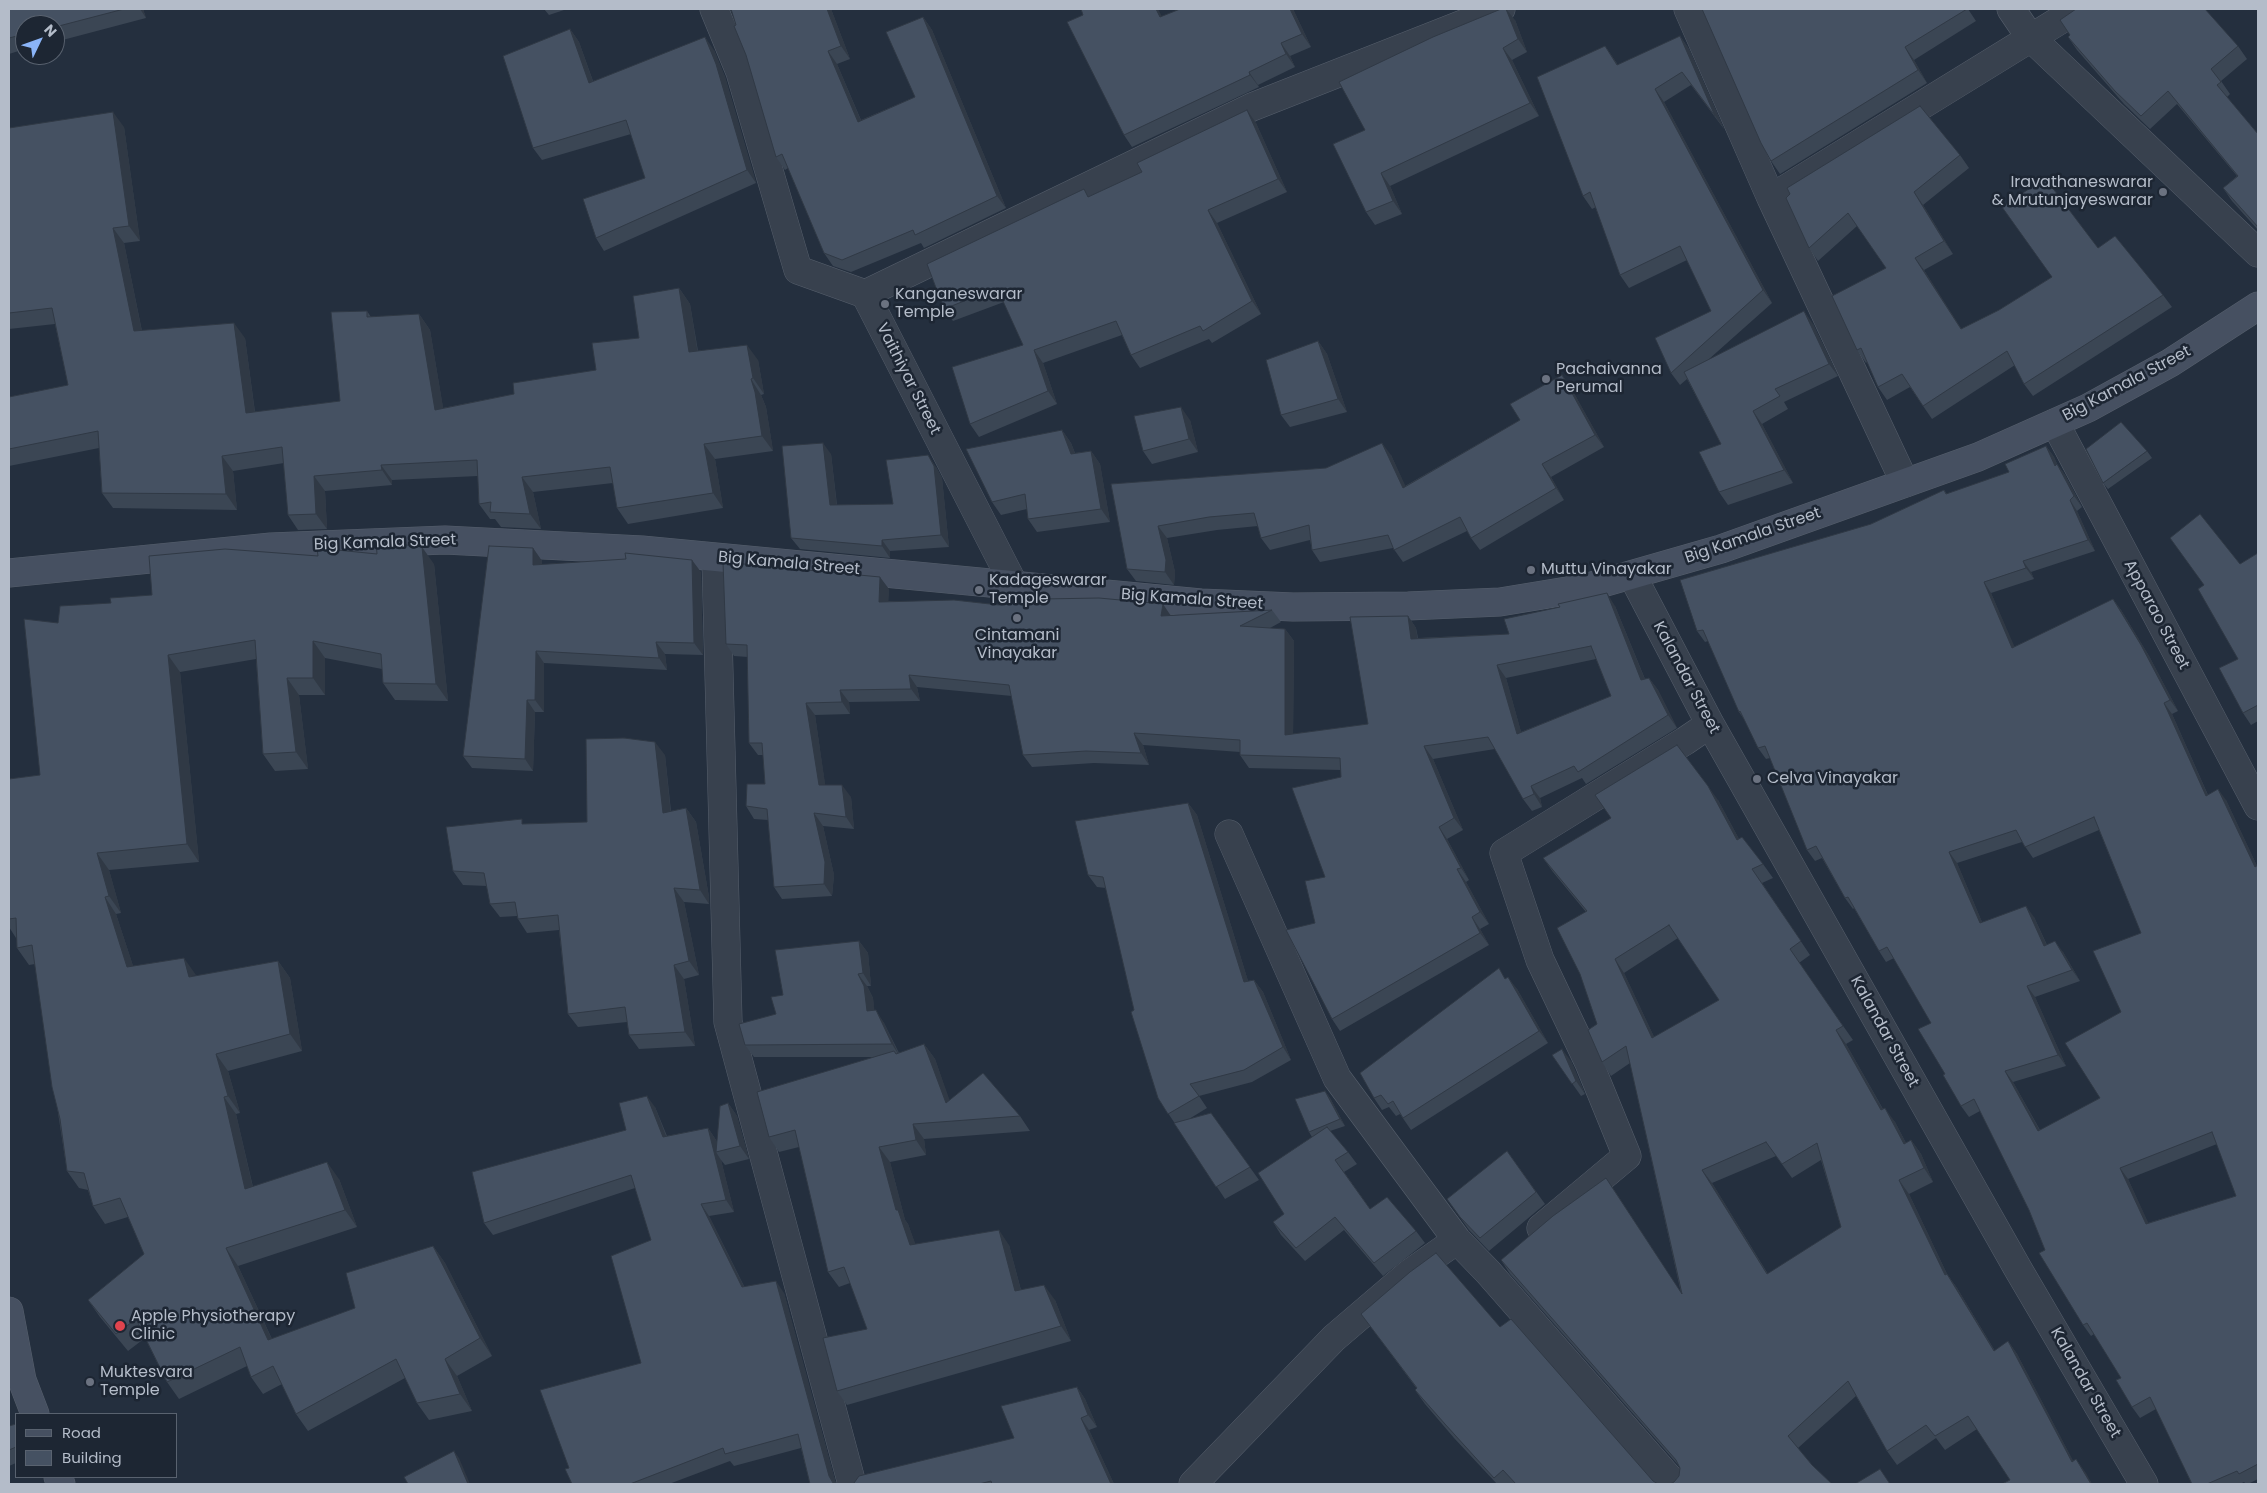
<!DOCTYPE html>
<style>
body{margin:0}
#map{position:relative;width:2267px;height:1493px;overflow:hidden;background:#242f3e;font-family:Poppins,sans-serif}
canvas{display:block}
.frame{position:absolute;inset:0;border:10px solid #b4bcc9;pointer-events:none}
.legend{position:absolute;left:15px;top:1413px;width:162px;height:65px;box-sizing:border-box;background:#1d2633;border:1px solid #59626f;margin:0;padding:6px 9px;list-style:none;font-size:15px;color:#b4bcc9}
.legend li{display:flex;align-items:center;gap:10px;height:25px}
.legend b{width:25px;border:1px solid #59626f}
.north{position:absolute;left:15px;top:15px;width:50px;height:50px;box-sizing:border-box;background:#1d2633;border:1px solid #59626f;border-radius:50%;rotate:48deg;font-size:14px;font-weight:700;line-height:20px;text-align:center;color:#b4bcc9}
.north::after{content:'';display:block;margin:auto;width:18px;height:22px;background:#8ab4f8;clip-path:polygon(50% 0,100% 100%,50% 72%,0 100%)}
</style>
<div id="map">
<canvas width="2267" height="1493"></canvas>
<div class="frame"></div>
<ul class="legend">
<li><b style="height:6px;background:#465061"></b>Road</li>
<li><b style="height:14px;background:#455162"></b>Building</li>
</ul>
<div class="north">N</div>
</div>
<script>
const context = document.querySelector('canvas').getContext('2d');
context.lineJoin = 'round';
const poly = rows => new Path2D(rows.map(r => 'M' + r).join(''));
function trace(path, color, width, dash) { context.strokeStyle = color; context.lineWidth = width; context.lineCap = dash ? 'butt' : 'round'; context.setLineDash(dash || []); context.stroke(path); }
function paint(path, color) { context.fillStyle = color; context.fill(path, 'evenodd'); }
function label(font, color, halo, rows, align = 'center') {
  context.font = font + ' Poppins,sans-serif'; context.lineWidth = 5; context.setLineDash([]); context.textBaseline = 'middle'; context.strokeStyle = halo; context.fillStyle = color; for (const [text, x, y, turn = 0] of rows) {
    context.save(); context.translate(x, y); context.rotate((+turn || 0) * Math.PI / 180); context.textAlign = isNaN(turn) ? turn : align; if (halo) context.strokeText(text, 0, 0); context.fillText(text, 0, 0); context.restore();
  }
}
const minor = poly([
 [714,9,740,72,798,270,865,294,1014,585],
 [1688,9,1771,198,1905,483],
 [2011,9,2030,37,2258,253],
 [1771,198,2078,9],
 [865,294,1252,107,1501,9],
 [2055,423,2258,806],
 [716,558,728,1022,852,1484],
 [1632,575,1710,724,2018,1269,2144,1484],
 [1229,834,1337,1078,1457,1240,1488,1272,1674,1484],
 [1541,1228,1627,1156,1589,1063,1540,960,1504,853,1685,741,1710,724],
 [1193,1484,1334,1338,1410,1273,1457,1240]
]);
const secondary = poly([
 [9,573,271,547,445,540,642,550,1201,603,1293,607,1408,606,1500,602,1585,588,1721,549,1978,457,2088,408,2170,363,2258,306],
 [9,1311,22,1380,35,1414],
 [58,1477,61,1484]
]);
trace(minor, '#565f6c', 29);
trace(secondary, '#565f6c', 29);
trace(minor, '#38414e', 28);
trace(secondary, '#465061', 28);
paint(poly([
 [9,9,143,9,146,18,55,42,55,25,25,25,25,49,9,54],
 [544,9,567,9,549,15],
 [731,9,831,9,850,59,837,64,861,120,915,97,923,17,932,30,1006,208,924,248,921,243,851,272,833,266,824,253,788,168,785,170,776,157,746,55],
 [1293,9,1311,47,1290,56,1295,67,1258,85,1259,87,1132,147,1124,135,1162,16],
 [1702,9,1968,9,1976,21,1914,60,1927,83,1780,174,1771,161],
 [1515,20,1527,52,1512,60,1539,116,1390,186,1402,214,1375,225,1366,212,1365,130],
 [570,29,579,42,593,81,714,50,725,77,756,183,604,251,596,238,645,178,631,134,542,160,533,148],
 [2070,35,2238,46,2247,59,2221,81,2230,94,2227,97,2258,134,2258,230,2232,201,2223,188,2237,176,2177,104,2150,129,2124,104,2077,50,2068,37],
 [1680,36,1689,49,1724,129,1691,85,1664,102,1772,303,1708,360,1813,324,1838,376,1784,402,1788,409,1762,424,1793,483,1728,505,1719,492,1721,444,1687,379,1680,385,1671,373,1711,311,1687,260,1629,288,1620,275,1596,207,1592,209,1583,196,1605,46,1618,65],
 [1256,123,1287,192,1217,223,1261,314,1212,343,1209,339,1140,368,1131,355,1122,335,1043,363,1057,404,979,437,970,424,1023,345,1004,302,953,321,944,309,1089,196],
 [124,127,140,241,124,243,142,331,245,338,255,412,340,401,367,311,371,317,419,314,430,330,443,408,514,394,596,370,639,338,679,288,690,304,698,351,758,360,764,394,761,395,766,407,773,451,715,459,723,508,628,524,617,508,613,483,533,492,541,529,501,527,495,519,490,519,479,504,478,476,392,480,392,485,325,491,327,529,298,530,288,515,284,463,233,471,237,510,113,508,102,493,99,448,9,466,9,397,68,385,55,324,9,329,9,128],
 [1960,155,1969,168,1923,205,1953,254,1924,270,1961,329,1999,310,2098,248,2163,295,2172,307,2033,396,2024,384,2015,365,1932,419,1910,387,1887,400,1878,387,1867,362,1866,363,1857,350,1886,268,1857,226,1818,261,1809,248,1786,198],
 [1318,341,1327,354,1347,412,1290,427,1281,415],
 [1562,375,1571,388,1604,447,1551,477,1564,500,1480,550,1471,538,1467,531,1403,562,1393,548,1320,562,1312,550,1310,540,1270,550,1261,538,1258,526,1217,530,1167,538,1175,572,1174,585,1136,581,1127,569,1111,484,1326,468,1391,455,1405,486,1520,420],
 [1190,420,1198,452,1152,464,1143,451],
 [1062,430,1071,443,1075,453,1091,451,1100,464,1110,522,1037,532,1028,519,1027,509,1001,515,992,502],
 [2046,446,2054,457,2057,464,2065,475,2082,507,2077,511,2095,551,2031,572,2034,579,1991,593,2014,647,2113,599,2121,610,2149,656,2178,711,2172,714,2208,795,2226,800,2257,866,2258,865,2258,1479,2248,1484,2246,1484,2244,1482,2240,1484,2192,1484,2156,1409,2140,1418,2132,1407,2121,1378,2094,1334,2091,1336,2083,1325,2045,1250,2029,1210,1980,1111,1969,1117,1961,1106,1945,1074,1931,1023,1894,958,1886,962,1879,951,1854,908,1853,909,1845,898,1822,858,1815,861,1807,850,1770,758,1766,759,1758,748,1746,722,1739,712,1708,641,1705,642,1697,631,1871,524,1944,490,1947,494,2009,472],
 [2099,830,2141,933,2100,1098,2040,1130,2013,1082,2066,1066,2035,997,2080,981,2063,952,2047,945,2034,917,1982,922,1957,863,2022,842,2033,858],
 [2217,1144,2236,1196,2148,1223,2128,1179],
 [2147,451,2152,458,2108,489,2103,483],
 [831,454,837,505,893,504,936,467,942,478,949,547,890,551,890,558,800,549,791,538],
 [533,548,542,561,542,564,701,572,703,655,665,654,667,670,544,663,544,712,535,712,533,771,472,768,463,756],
 [2258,553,2258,721,2251,725,2243,713,2238,659,2240,564],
 [318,556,434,564,448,701,395,700,383,683,382,669,325,658,325,695,299,695,308,769,275,771,263,754,256,659,180,672,199,862,109,870,121,913,116,914,133,966,196,976,278,961,290,978,302,1051,228,1071,240,1113,236,1114,253,1187,339,1179,357,1227,238,1266,272,1339,355,1308,433,1246,445,1263,492,1356,457,1376,472,1411,429,1420,417,1403,405,1378,308,1431,296,1414,282,1384,263,1394,251,1377,247,1366,179,1399,167,1382,145,1338,128,1351,100,1317,88,1300,144,1254,128,1217,105,1224,93,1206,88,1190,79,1188,67,1171,35,964,29,965,17,948,17,937,16,938,9,927,9,779,40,775,58,623,111,603,152,595],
 [889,589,888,601,999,605,1171,616,1272,610,1281,622,1270,628,1285,629,1294,641,1293,734,1368,724,1408,616,1416,628,1418,638,1509,634,1615,606,1645,679,1649,678,1658,690,1677,728,1586,784,1582,778,1540,798,1542,807,1532,811,1523,799,1495,749,1433,759,1463,830,1447,839,1469,880,1466,882,1489,924,1480,929,1489,945,1340,1031,1332,1019,1315,923,1325,877,1341,777,1341,770,1249,768,1240,755,1240,752,1143,745,1149,765,1094,763,1032,767,1023,755,1012,696,917,687,920,701,849,702,850,714,815,715,825,785,851,797,854,829,823,826,834,875,832,896,782,899,774,887,768,820,754,819,746,806,765,784,763,755,758,755,749,743,748,657,734,656,726,644],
 [1596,659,1611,696,1521,732,1506,678],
 [665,755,671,811,686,808,696,822,709,897,709,904,684,902,699,975,684,979,695,1046,639,1049,629,1035,627,1022,578,1027,568,1014,559,930,527,933,518,919,517,916,500,917,490,904,487,886,463,885,453,871,525,824,587,822],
 [1718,800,1739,839,1763,864,1773,878,1762,883,1810,955,1799,963,1853,1040,1846,1044,1883,1109,1895,1122,1906,1143,1911,1140,1921,1154,1933,1182,1909,1194,1947,1274,1957,1288,1995,1351,2008,1341,2017,1354,2073,1461,2076,1459,2092,1484,2002,1484,2010,1480,1977,1429,1945,1450,1936,1438,1897,1465,1887,1451,1856,1396,1798,1448,1674,1482,1679,1476,1680,1468,1679,1466,1510,1274,1501,1260,1606,1178,1681,1293,1630,1063,1611,1076,1602,1062,1586,912,1553,872,1543,858],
 [1678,938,1719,1000,1654,1037,1624,973],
 [1776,1156,1792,1178,1821,1160,1841,1227,1768,1274,1712,1183],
 [1188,803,1197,815,1248,981,1254,980,1263,992,1291,1060,1252,1082,1199,1096,1207,1108,1189,1119,1211,1113,1259,1180,1225,1199,1158,1098,1134,1010,1106,888,1097,887,1088,875],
 [859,941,868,953,871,986,867,986,873,998,874,1010,884,1023,899,1053,924,1044,935,1059,949,1100,1020,1116,1030,1131,924,1139,926,1155,890,1162,905,1220,908,1224,915,1244,1009,1245,1021,1290,1055,1300,1071,1341,847,1405,837,1391,867,1329,850,1283,839,1287,828,1272,799,1147,779,1152,769,1137,876,1057,754,1057,745,1045,776,1014],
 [1506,978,1517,989,1548,1043,1411,1130,1400,1114,1396,1116,1389,1107,1382,1110,1374,1098],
 [1552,1055,1571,1061,1585,1094,1581,1096],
 [1325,1091,1330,1098,1345,1126,1330,1131,1348,1152,1357,1164,1344,1172,1370,1209,1416,1231,1425,1243,1383,1276,1344,1230,1305,1261,1281,1235,1273,1222,1284,1214,1312,1137,1309,1132],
 [728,1103,737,1116,749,1159,725,1165,721,1160,734,1212,709,1216,744,1286,784,1293,836,1484,810,1484,801,1448,734,1466,730,1461,669,1484,572,1484,569,1468,641,1363,651,1240,635,1188,493,1235,484,1223,626,1130,655,1107,667,1136,708,1128,716,1140,717,1143],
 [1507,1151,1545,1204,1489,1251,1469,1230,1447,1199],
 [1361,1314,1500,1327,1653,1481,1658,1484,1514,1484,1513,1483,1512,1484,1497,1484,1454,1438,1425,1404,1415,1390,1417,1389],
 [1077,1387,1085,1399,1097,1427,1089,1430,1114,1484,853,1484,1014,1438],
 [16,1424,16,1463,9,1466,9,1426]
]), '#3b4654');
paint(poly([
 [140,9,143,9,146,18],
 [827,9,831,9,850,59,841,46],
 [1156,9,1158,9,1169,30,1160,17],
 [1290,9,1293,9,1311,47,1302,34],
 [1506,9,1515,20,1527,52,1518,39],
 [923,17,932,30,1006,208,997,196],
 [570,29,579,42,598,96,589,83],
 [1680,36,1689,49,1724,129,1715,116],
 [705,37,714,50,725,77,756,183,747,170],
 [1281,43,1290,56,1295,67,1286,54],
 [1605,46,1614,59,1626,78,1617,65],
 [1905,47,1914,60,1927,83,1918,70],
 [1503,48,1512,60,1539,116,1530,103],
 [828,51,837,64,867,135,858,122],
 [1249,72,1258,85,1259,87,1250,75],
 [1655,89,1664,102,1772,303,1763,290],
 [1247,110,1256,123,1287,192,1278,179],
 [113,112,124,127,140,241,129,226],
 [1381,173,1390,186,1402,214,1393,201],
 [1914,192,1923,205,1953,254,1944,241],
 [1208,210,1217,223,1261,314,1252,301],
 [113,228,124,243,145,347,134,331],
 [1915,258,1924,270,1970,342,1961,329],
 [679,288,690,304,700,367,689,352],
 [1804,311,1813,324,1838,376,1829,364],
 [419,314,430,330,446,425,435,410],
 [234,323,245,338,257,429,246,413],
 [1318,341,1327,354,1347,412,1338,399],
 [747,345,758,360,764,394,753,378],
 [1034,350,1043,363,1057,404,1048,391],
 [1562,375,1571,388,1604,447,1595,435],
 [751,379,761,395,766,407,773,451,762,436],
 [1181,407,1190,420,1198,452,1189,439],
 [1753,411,1762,424,1793,483,1784,470],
 [1062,430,1071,443,1080,467,1071,454],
 [823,443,831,454,838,517,830,505],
 [1382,443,1391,455,1412,500,1403,488],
 [704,444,715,459,723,508,713,493],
 [2046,446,2054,457,2063,477,2055,466],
 [1091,451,1100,464,1110,522,1101,509],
 [928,455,936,467,942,478,949,547,941,535],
 [222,456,233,471,237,510,226,494],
 [1542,464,1551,477,1564,500,1556,488],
 [2057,464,2065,475,2082,507,2074,496],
 [381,465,392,480,392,485,382,470],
 [314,476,325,491,327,529,316,514],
 [522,477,533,492,541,529,530,514],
 [2070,500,2077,511,2095,551,2088,540],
 [1158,526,1167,538,1175,572,1174,585,1165,572],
 [882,540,890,551,890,558,882,546],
 [422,547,434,564,448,701,436,684],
 [533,548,542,561,542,577,533,565],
 [692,560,701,572,703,655,694,643],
 [2023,561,2031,572,2034,579,2026,568],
 [880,577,889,589,888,614,879,602],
 [1984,582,1991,593,2020,659,2012,648],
 [1607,593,1615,606,1650,692,1641,680],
 [2113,599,2121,610,2149,656,2178,711,2170,700],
 [1163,604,1171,616,1161,616],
 [1408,616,1416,628,1419,651,1411,639],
 [1285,629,1294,641,1293,747,1285,735],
 [313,641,325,658,325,695,313,678],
 [656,642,665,654,667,670,659,658],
 [536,651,544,663,544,712,535,700],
 [168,655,180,672,199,862,187,844],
 [1497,665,1506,678,1525,746,1517,734],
 [909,675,917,687,920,701,911,689],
 [287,678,299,695,308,769,296,752],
 [1649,678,1658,690,1677,728,1668,715],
 [840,690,849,702,850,714,842,702],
 [527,700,535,712,533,771,525,759],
 [806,703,815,715,827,797,819,785],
 [2164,703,2172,714,2213,807,2206,796],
 [1134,733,1143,745,1149,765,1141,753],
 [655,742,665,755,672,826,663,813],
 [1424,746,1433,759,1463,830,1454,818],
 [842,785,851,797,854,829,846,817],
 [1531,786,1540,798,1542,807,1534,794],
 [1708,786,1718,800,1747,854,1737,840],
 [2218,789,2226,800,2258,868,2255,867],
 [1188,803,1197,815,1252,994,1244,982],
 [686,808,696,822,709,897,709,904,700,890],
 [814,813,823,826,834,875,832,896,824,884],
 [1439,827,1447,839,1469,880,1461,868],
 [1949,852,1957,863,1987,934,1980,923],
 [97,853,109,870,121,913,109,896],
 [1457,869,1466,882,1489,924,1480,912],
 [674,888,684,902,699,975,689,961],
 [105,897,116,914,139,984,127,967],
 [2026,906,2034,917,2052,957,2044,946],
 [1472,917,1480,929,1489,945,1480,933],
 [859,941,868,953,871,986,863,973],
 [2055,941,2063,952,2080,981,2072,970],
 [184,958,196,975,189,977],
 [1615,959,1624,973,1661,1052,1652,1038],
 [278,961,290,978,302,1051,290,1034],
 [674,965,684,979,695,1046,685,1032],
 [858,974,867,986,873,998,876,1023,867,1011],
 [1508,977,1517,989,1548,1043,1539,1031],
 [1254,980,1263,992,1291,1060,1283,1047],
 [2027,986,2035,997,2066,1066,2058,1055],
 [876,1010,884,1023,900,1057,892,1044],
 [1836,1030,1846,1044,1891,1124,1881,1110],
 [924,1044,935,1059,956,1118,946,1103],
 [1562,1049,1571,1061,1585,1094,1576,1081],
 [216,1054,228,1071,240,1113,228,1096],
 [2005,1071,2013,1082,2046,1142,2038,1131],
 [1325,1091,1330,1098,1345,1126,1340,1119],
 [647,1096,655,1107,671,1149,663,1137],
 [224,1097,236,1114,257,1206,245,1189],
 [728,1103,737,1116,749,1159,740,1146],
 [1885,1108,1895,1122,1913,1157,1904,1144],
 [913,1124,924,1139,926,1155,916,1140],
 [708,1128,716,1140,719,1152,716,1152,721,1160,734,1212,726,1200],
 [1911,1140,1921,1154,1933,1182,1924,1168],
 [879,1147,890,1162,905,1220,908,1224,921,1259,910,1245,896,1210],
 [327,1162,339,1179,357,1227,345,1210],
 [2120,1168,2128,1179,2154,1235,2146,1224],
 [1702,1170,1712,1183,1776,1288,1767,1274],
 [1606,1178,1615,1191,1691,1308,1682,1294],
 [1899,1180,1909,1194,1954,1289,1945,1275],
 [701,1204,709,1216,750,1299,742,1287],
 [999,1230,1009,1245,1025,1306,1015,1291],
 [433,1246,445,1263,492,1356,480,1338],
 [226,1248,238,1266,280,1357,268,1340],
 [1947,1274,1957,1288,2003,1365,1994,1351],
 [776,1281,784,1293,836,1484,834,1484,829,1476],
 [1044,1285,1055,1300,1071,1341,1061,1326],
 [2008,1341,2017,1354,2081,1476,2072,1462],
 [445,1359,457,1376,472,1411,460,1394],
 [1077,1387,1085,1399,1097,1427,1088,1415],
 [1081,1418,1089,1430,1114,1484,1111,1484],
 [454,1451,459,1458,470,1484,468,1484],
 [2076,1459,2086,1473,2092,1484,2091,1484]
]), '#303945');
const building = poly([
 [9,9,124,9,55,27,55,25,25,25,25,34,9,38,9,9],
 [731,9,827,9,841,46,828,51,858,122,915,97,886,32,923,17,997,196,915,235,913,230,842,260,824,253,782,154,776,157,746,55,734,26,736,25,731,9],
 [1081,9,1156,9,1160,17,1180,9,1290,9,1302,34,1281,43,1286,54,1249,72,1250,75,1124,135,1067,22,1083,15,1081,9],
 [1501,9,1506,9,1518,39,1503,48,1530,103,1381,173,1393,201,1366,212,1333,144,1365,130,1339,82,1433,37,1501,9],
 [1702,9,1967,9,1905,47,1918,70,1771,161,1761,143,1702,9],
 [2076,9,2205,9,2238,46,2211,69,2221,82,2217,85,2258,134,2258,227,2223,188,2238,176,2168,91,2141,116,2115,91,2068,37,2070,35,2060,20,2076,9],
 [570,29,589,83,705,37,716,64,747,170,596,238,583,199,645,178,626,120,533,148,503,56,570,29],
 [1680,36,1715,116,1682,72,1655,89,1763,290,1671,373,1655,338,1711,311,1680,246,1620,275,1590,192,1583,196,1537,77,1605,46,1617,65,1680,36],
 [1920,106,1960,155,1914,192,1944,241,1915,258,1961,329,1999,310,2052,277,2002,207,2045,178,2098,248,2115,236,2163,295,2024,384,2007,351,1923,406,1902,374,1878,387,1861,348,1857,350,1832,296,1886,268,1848,213,1809,248,1786,198,1790,194,1787,188,1920,106],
 [1247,110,1278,179,1208,210,1252,301,1203,331,1200,326,1131,355,1116,321,1034,350,1048,391,970,424,952,367,1023,345,997,288,944,309,927,264,1084,189,1088,197,1142,172,1137,163,1247,110],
 [113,112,129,226,113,228,134,331,234,323,246,413,340,401,331,312,367,311,367,317,419,314,435,410,514,394,513,383,596,370,592,343,639,338,633,296,679,288,689,352,747,345,753,378,751,379,755,392,762,436,704,444,713,493,617,508,610,467,522,477,530,514,490,512,491,502,479,504,477,460,381,465,382,470,314,476,316,514,288,515,282,447,222,456,226,494,102,493,98,431,9,449,9,397,68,385,52,308,9,313,9,128,113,112],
 [1804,311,1829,364,1775,389,1780,396,1753,411,1784,470,1719,492,1699,452,1721,444,1684,372,1804,311],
 [1318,341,1338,399,1281,415,1266,360,1318,341],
 [1562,375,1595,435,1542,464,1556,488,1471,538,1460,517,1394,550,1388,535,1312,550,1309,525,1261,538,1254,513,1209,517,1158,526,1166,560,1165,572,1127,569,1111,484,1326,468,1382,443,1403,488,1520,420,1510,404,1562,375],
 [1181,407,1189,439,1143,451,1134,416,1181,407],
 [2121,422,2147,451,2103,483,2086,449,2121,422],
 [1062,430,1071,454,1091,451,1101,509,1028,519,1025,494,992,502,966,449,1062,430],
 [823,443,830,505,893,504,886,460,928,455,934,466,941,535,882,540,882,546,791,538,782,446,823,443],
 [2046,446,2055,466,2057,464,2074,496,2070,500,2088,540,2023,561,2026,568,1984,582,2012,648,2113,599,2141,645,2170,700,2164,703,2206,796,2218,789,2255,867,2258,865,2258,1464,2239,1474,2237,1471,2207,1484,2192,1484,2150,1397,2132,1407,2116,1380,2121,1378,2087,1323,2083,1325,2039,1253,2045,1250,2029,1210,1974,1099,1961,1106,1943,1075,1945,1074,1918,1029,1931,1023,1887,947,1879,951,1848,897,1845,898,1816,846,1807,850,1765,746,1758,748,1740,711,1739,712,1703,630,1697,631,1680,580,1871,524,1944,490,1946,494,2009,472,2005,464,2046,446],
 [2094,817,2141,933,2093,951,2121,1012,2065,1043,2100,1098,2038,1131,2005,1071,2058,1055,2027,986,2072,970,2055,941,2044,946,2026,906,1980,923,1949,852,2016,830,2025,847,2094,817],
 [2212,1132,2236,1196,2146,1224,2120,1168,2212,1132],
 [2200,514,2240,564,2258,553,2258,705,2243,713,2219,668,2238,659,2198,589,2204,585,2170,538,2200,514],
 [376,541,422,547,436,684,383,683,381,654,313,641,313,678,287,678,296,752,263,754,255,640,168,655,187,844,97,853,109,896,105,897,127,967,184,958,189,977,278,961,290,1034,216,1054,228,1096,224,1097,245,1189,327,1162,345,1210,226,1248,268,1340,355,1308,346,1273,433,1246,480,1338,445,1359,460,1394,417,1403,396,1359,296,1414,273,1366,251,1377,240,1347,167,1382,136,1319,116,1334,88,1300,144,1254,120,1198,93,1206,84,1173,67,1171,60,1119,52,1087,32,945,17,948,16,918,9,919,9,779,40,775,24,619,58,623,60,606,111,603,110,598,152,595,149,556,225,549,318,556,317,548,377,554,376,541],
 [489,546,533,548,533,565,626,559,625,553,692,560,694,643,656,642,659,658,536,651,535,700,527,700,525,759,463,756,489,546],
 [723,562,880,577,879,602,954,600,999,605,1043,599,1099,598,1163,604,1161,616,1272,610,1240,626,1285,629,1285,735,1368,724,1350,617,1408,616,1411,639,1509,634,1504,619,1560,607,1558,604,1607,593,1641,680,1649,678,1668,715,1578,772,1574,766,1531,786,1534,794,1523,799,1488,737,1424,746,1454,818,1439,827,1461,868,1457,869,1480,912,1472,917,1480,933,1332,1019,1286,930,1315,923,1305,881,1325,877,1292,788,1341,777,1340,758,1240,755,1240,740,1134,733,1141,753,1086,751,1023,755,1009,685,909,675,911,689,840,690,842,702,806,703,819,785,842,785,846,817,814,813,825,862,824,884,774,887,767,809,746,806,747,784,765,784,762,743,749,743,747,645,726,644,723,562],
 [1591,646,1611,696,1517,734,1497,665,1591,646],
 [624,738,655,742,663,813,686,808,699,884,700,890,674,888,689,961,674,965,685,1032,629,1035,625,1007,568,1014,558,915,518,919,515,902,490,904,484,873,453,871,446,827,522,819,522,824,587,822,586,739,624,738],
 [1677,745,1708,786,1737,840,1742,837,1763,864,1752,869,1801,941,1790,949,1843,1026,1836,1030,1881,1110,1885,1108,1904,1144,1911,1140,1924,1168,1899,1180,1945,1275,1947,1274,1994,1351,2008,1341,2072,1462,2076,1459,2091,1484,2002,1484,2010,1480,1968,1416,1935,1436,1926,1425,1887,1451,1848,1381,1788,1436,1812,1465,1832,1484,1670,1484,1674,1482,1679,1476,1680,1468,1676,1460,1501,1260,1553,1216,1606,1178,1682,1294,1626,1046,1602,1062,1588,1030,1597,1024,1580,974,1557,928,1587,911,1543,858,1611,818,1595,795,1677,745],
 [1669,925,1719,1000,1652,1038,1615,959,1669,925],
 [1766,1142,1782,1164,1817,1143,1841,1227,1767,1274,1702,1170,1766,1142],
 [1188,803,1244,982,1254,980,1283,1047,1244,1070,1190,1084,1199,1096,1168,1114,1158,1098,1131,1012,1134,1010,1103,877,1088,875,1075,821,1188,803],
 [859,941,863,973,858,974,864,986,867,1011,876,1010,892,1044,745,1045,739,1024,776,1014,771,997,783,995,775,950,859,941],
 [1499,968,1505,979,1508,977,1539,1031,1403,1118,1393,1101,1388,1104,1381,1095,1374,1098,1360,1073,1499,968],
 [924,1044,946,1103,983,1073,1020,1116,913,1124,916,1140,879,1147,896,1210,898,1210,910,1245,999,1230,1015,1291,1044,1285,1061,1326,837,1391,823,1338,867,1329,844,1267,828,1272,795,1130,769,1137,757,1092,894,1051,896,1054,924,1044],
 [1562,1049,1576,1081,1572,1084,1552,1055,1562,1049],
 [1325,1091,1340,1119,1309,1132,1295,1099,1325,1091],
 [647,1096,663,1137,708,1128,726,1200,701,1204,742,1287,776,1281,829,1476,833,1483,834,1484,810,1484,798,1434,725,1454,723,1448,630,1484,572,1484,565,1469,569,1468,540,1390,641,1363,611,1256,651,1240,631,1175,484,1223,472,1172,626,1130,619,1103,647,1096],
 [728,1103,740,1146,716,1152,720,1106,728,1103],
 [1211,1113,1250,1167,1216,1187,1174,1123,1211,1113],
 [1327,1127,1348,1152,1335,1160,1370,1209,1387,1197,1416,1231,1374,1263,1335,1217,1296,1248,1273,1222,1284,1214,1258,1173,1327,1127],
 [1507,1151,1536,1192,1480,1238,1460,1217,1447,1199,1507,1151],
 [1436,1253,1500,1327,1511,1319,1653,1481,1658,1484,1516,1484,1503,1470,1494,1478,1445,1424,1415,1390,1417,1388,1361,1314,1410,1272,1436,1253],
 [1077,1387,1088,1415,1081,1418,1111,1484,992,1484,991,1481,979,1484,853,1484,854,1483,859,1476,1014,1438,1001,1406,1077,1387],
 [16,1424,16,1447,9,1450,9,1426,16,1424],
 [454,1451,468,1484,408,1484,404,1477,454,1451],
 [1880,1469,1890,1484,1855,1484,1880,1469]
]);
paint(building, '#455162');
trace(building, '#303945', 1);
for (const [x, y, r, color] of [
 [2163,192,5,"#6b7280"],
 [885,304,5,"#6b7280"],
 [1546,379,5,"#6b7280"],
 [1531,570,5,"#6b7280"],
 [979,590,5,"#6b7280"],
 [1017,618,5,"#6b7280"],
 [1757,779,5,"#6b7280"],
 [120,1326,6,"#e0444e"],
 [90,1382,5,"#6b7280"]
]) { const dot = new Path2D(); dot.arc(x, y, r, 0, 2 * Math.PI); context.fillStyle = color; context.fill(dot); trace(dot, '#1d2633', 2); }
label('16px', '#b4bcc9', '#1d2633', [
 ["Iravathaneswarar",2153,183,"right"],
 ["& Mrutunjayeswarar",2153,201,"right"],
 ["Kanganeswarar",895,295],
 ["Temple",895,313],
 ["Pachaivanna",1556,370],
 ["Perumal",1556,388],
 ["Muttu Vinayakar",1541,570],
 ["Kadageswarar",989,581],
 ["Temple",989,599],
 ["Cintamani",1017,636,"center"],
 ["Vinayakar",1017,654,"center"],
 ["Celva Vinayakar",1767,779],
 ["Apple Physiotherapy",131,1317],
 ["Clinic",131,1335],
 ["Muktesvara",100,1373],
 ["Temple",100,1391]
], 'left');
label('16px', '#b4bcc9', '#1d2633', [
 ["Vaithiyar Street",908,379,63],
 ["Big Kamala Street",2127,384,-28],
 ["Big Kamala Street",1753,536,-19],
 ["Big Kamala Street",385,543,-2],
 ["Big Kamala Street",789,564,5],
 ["Big Kamala Street",1192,600,4],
 ["Apparao Street",2156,615,62],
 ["Kalandar Street",1686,678,62],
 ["Kalandar Street",1884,1032,61],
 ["Kalandar Street",2085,1383,60]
]);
</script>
